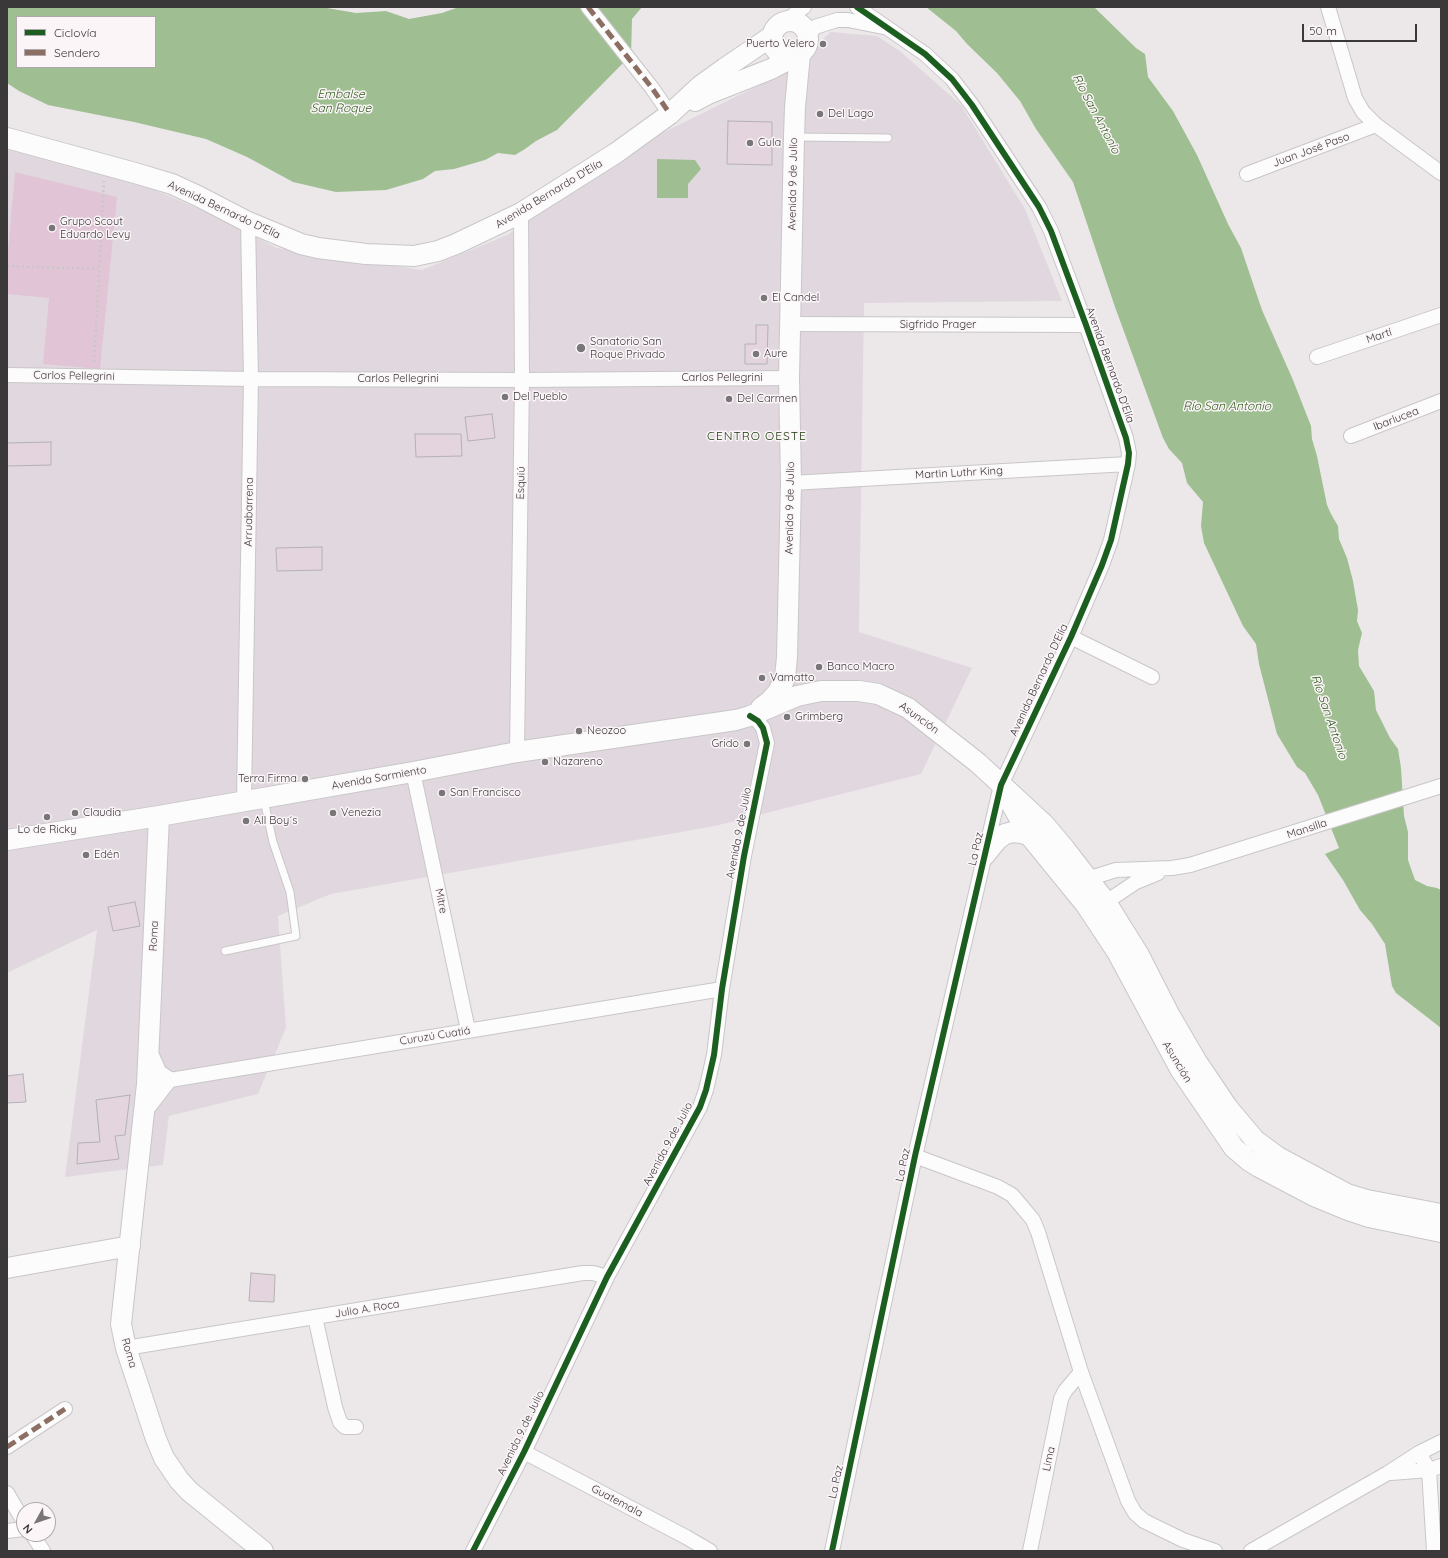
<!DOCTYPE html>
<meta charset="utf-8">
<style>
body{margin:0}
#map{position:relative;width:1448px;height:1558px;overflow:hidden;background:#ece8ea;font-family:Quicksand,sans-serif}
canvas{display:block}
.frame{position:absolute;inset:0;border:8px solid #3b383a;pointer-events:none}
.legend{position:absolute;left:16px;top:16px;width:140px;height:52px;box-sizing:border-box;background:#fbf5f8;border:1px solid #aea9ac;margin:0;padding:5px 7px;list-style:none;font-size:12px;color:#3b383a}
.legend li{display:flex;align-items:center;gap:8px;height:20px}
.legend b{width:20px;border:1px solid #aea9ac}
.north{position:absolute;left:16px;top:1502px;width:40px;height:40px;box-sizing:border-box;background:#fbf5f8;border:1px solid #aea9ac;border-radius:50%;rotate:230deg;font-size:11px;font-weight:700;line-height:16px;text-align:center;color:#3b383a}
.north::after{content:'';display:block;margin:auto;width:14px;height:18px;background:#797678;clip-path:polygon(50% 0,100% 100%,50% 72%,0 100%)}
.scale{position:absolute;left:1302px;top:24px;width:115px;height:18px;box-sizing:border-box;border:2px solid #3b383a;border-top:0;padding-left:5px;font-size:12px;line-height:14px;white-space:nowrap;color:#3b383a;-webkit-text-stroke:3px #fbf5f8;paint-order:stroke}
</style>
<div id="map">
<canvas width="1448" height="1558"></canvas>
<div class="frame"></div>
<ul class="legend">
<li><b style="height:5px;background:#1b5e20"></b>Ciclovía</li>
<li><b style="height:5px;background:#8d6e63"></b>Sendero</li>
</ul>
<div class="north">N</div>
<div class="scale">50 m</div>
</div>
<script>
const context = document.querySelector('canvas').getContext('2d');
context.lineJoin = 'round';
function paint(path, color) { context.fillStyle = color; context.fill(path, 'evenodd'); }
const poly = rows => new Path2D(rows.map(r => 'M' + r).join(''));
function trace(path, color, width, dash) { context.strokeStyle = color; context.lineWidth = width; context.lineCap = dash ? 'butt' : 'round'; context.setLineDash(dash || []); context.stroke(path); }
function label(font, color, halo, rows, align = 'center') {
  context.font = font + ' Quicksand,sans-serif'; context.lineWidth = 3; context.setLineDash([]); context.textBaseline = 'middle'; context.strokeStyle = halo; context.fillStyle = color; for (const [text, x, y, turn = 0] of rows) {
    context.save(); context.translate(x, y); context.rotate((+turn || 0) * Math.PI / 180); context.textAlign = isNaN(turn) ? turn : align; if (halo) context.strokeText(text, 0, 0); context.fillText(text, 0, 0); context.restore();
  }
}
paint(poly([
 [831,32,877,36,901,52,961,105,1025,209,1062,301,864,303,859,632,972,668,921,774,715,826,331,894,278,916,286,1028,258,1094,169,1116,163,1165,65,1177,97,930,7,973,7,149,134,181,206,212,277,248,422,270,507,235,660,134,782,74]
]), '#e0d8de');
paint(poly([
 [15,172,117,197,100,369,43,364,49,298,7,294,7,263]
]), '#e1c4d6');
paint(poly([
 [7,7,321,7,356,13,386,11,409,19,442,13,459,7,642,7,632,19,631,55,557,130,536,141,525,149,515,155,498,153,485,160,454,169,435,171,423,179,386,190,336,192,293,182,247,157,206,139,134,122,48,105,19,91,7,83],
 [17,17,155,17,155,67,17,67],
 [926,7,1094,7,1136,48,1145,54,1148,77,1173,111,1197,155,1228,224,1241,248,1262,310,1293,380,1311,426,1312,439,1317,456,1327,505,1331,514,1338,526,1339,539,1347,558,1353,581,1358,610,1357,621,1362,633,1358,650,1359,666,1374,691,1376,710,1390,738,1398,749,1401,768,1404,816,1408,832,1408,860,1415,880,1427,886,1437,888,1441,890,1441,1028,1396,993,1392,986,1385,944,1372,924,1360,910,1343,880,1325,854,1339,848,1318,795,1305,773,1297,767,1277,734,1259,664,1256,644,1243,626,1204,543,1201,526,1203,502,1187,483,1182,463,1169,449,1163,438,1115,307,1073,182,1036,129,1020,101,997,73,967,44,956,31],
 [657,159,695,160,701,169,688,184,688,198,657,198]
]), '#9fbf92');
const building = poly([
 [728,121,772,122,772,165,727,164,728,121],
 [756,325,768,325,767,364,745,364,745,344,756,344,756,325],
 [492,414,495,438,468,441,465,417,492,414],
 [415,434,461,434,462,456,416,457,415,434],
 [51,442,51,465,7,466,7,443,51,442],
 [322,547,322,570,277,571,276,548,322,547],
 [135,902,140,926,113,931,108,907,135,902],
 [23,1074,26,1102,7,1103,7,1076,23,1074],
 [130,1095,125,1135,115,1136,119,1159,77,1164,78,1143,100,1142,96,1100,130,1095],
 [251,1273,275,1275,274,1302,249,1301,251,1273]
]);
paint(building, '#e4d4de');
trace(building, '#b4b2b3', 1);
const lane = poly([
 [794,137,888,138],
 [225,951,296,936,290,892,273,842,264,800]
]);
const street = poly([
 [588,7,652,88,670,114],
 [1328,7,1355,98,1363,112,1376,125,1441,173],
 [787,20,804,7],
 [808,36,815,27,837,20,848,20,883,27],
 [1247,174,1376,125],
 [790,324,1086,325],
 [1317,357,1441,315],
 [7,375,251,379,522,380,789,378],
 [1351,436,1441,401],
 [791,483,1128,464],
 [1071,637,1152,677],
 [517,752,522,380,521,213],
 [413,772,468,1030],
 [244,801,251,379,248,222],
 [1081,884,1087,879,1116,870,1172,868,1190,865,1441,786],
 [1097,903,1106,902,1136,882,1158,873],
 [158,1082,722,989],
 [915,1156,998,1187,1012,1195,1023,1208,1033,1220,1038,1232,1081,1372,1128,1501,1135,1513,1144,1521,1183,1540,1215,1551],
 [315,1317,335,1407,340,1422,345,1427,356,1427],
 [126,1348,583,1273,593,1273,607,1277],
 [7,1447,65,1409],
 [524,1452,686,1537,710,1551],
 [1419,1453,1429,1470,1434,1551],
 [1391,1473,1429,1470,1441,1466],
 [7,1493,24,1522],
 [7,1531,24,1529],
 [32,1534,43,1551],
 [473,1551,524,1452,607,1277,700,1107,706,1090,714,1055,722,989,744,856,767,743,763,728,758,721,750,716],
 [832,1551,915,1156,1001,785,1071,637,1102,565,1111,540,1128,464,1129,453,1126,438,1086,325,1051,231,1039,207,972,105,952,79,925,54,857,7],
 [1030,1551,1061,1399,1065,1391,1081,1372],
 [1251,1551,1388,1473,1419,1453,1441,1442]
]);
const secondary = poly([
 '772 39a18 18 0 1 1 36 0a18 18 0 1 1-36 0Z',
 [695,101,708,94,771,69,794,57],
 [7,138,135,173,172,184,198,196,248,222,301,244,318,248,366,254,414,256,438,251,456,244,521,213,616,153,670,114,700,86,725,68,772,36],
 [761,708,770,701,778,692,785,678,787,657,791,483,789,378,794,137,795,107,800,54],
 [1009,800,1029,835,1086,905,1117,952,1180,1069,1234,1148,1248,1160,1259,1167,1314,1196,1348,1210,1369,1217,1441,1232],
 [159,816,147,1084,121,1324,126,1348,156,1439,164,1458,179,1480,189,1491,263,1551],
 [7,840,159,816,413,772,517,752,736,720,750,716,797,696,821,691,859,691,878,694,908,708,978,763,1044,824,1065,849,1106,902,1139,955,1169,1014,1197,1062,1228,1108,1255,1140,1278,1157,1347,1194,1367,1200,1441,1214],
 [984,856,997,840,1005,834,1013,832,1021,833,1029,835],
 [145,1107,166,1080,157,1074,149,1056],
 [7,1268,130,1246]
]);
trace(lane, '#c9c6c8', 9);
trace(street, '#c9c6c8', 16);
trace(secondary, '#c9c6c8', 22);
trace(poly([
 [7,266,98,269],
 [94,362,104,181]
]), '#c9c8c9', 2.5, [2, 3]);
trace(lane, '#fcfcfc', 7);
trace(street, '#fcfcfc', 14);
trace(secondary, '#fcfcfc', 20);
trace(poly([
 [588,7,652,88,670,114],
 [7,1447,65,1409]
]), '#8d6e63', 5, [10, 5]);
trace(poly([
 [473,1551,524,1452,607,1277,700,1107,706,1090,714,1055,722,989,744,856,767,743,763,728,758,721,750,716],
 [832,1551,915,1156,1001,785,1071,637,1102,565,1111,540,1128,464,1129,453,1126,438,1086,325,1051,231,1039,207,972,105,952,79,925,54,857,7]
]), '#1b5e20', 6);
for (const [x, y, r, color] of [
 [823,44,4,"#797678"],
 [820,114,4,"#797678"],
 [750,143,4,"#797678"],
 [52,228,4,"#797678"],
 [764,298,4,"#797678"],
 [581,348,5,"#797678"],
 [756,354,4,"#797678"],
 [505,397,4,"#797678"],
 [729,399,4,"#797678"],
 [819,667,4,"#797678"],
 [762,678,4,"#797678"],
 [787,717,4,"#797678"],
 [579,731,4,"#797678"],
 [747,744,4,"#797678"],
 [545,762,4,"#797678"],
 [305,779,4,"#797678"],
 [442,793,4,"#797678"],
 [75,813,4,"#797678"],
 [333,813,4,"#797678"],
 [47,817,4,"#797678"],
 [246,821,4,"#797678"],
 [86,855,4,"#797678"]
]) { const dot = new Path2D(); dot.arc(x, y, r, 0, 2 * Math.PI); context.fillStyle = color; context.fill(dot); trace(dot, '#fbf5f8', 1.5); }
label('11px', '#3b383a', '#fbf5f8', [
 ["Puerto Velero",815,44,"right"],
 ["Del Lago",828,114],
 ["Gula",758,143],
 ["Grupo Scout",60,222],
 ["Eduardo Levy",60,235],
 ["El Candel",772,298],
 ["Sanatorio San",590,342],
 ["Roque Privado",590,355],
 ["Aure",764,354],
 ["Del Pueblo",513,397],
 ["Del Carmen",737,399],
 ["Banco Macro",827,667],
 ["Vamatto",770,678],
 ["Grimberg",795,717],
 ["Neozoo",587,731],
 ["Grido",739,744,"right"],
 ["Nazareno",553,762],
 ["Terra Firma",297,779,"right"],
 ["San Francisco",450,793],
 ["Claudia",83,813],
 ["Venezia",341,813],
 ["All Boy´s",254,821],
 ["Lo de Ricky",47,830,"center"],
 ["Edén",94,855]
], 'left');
label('11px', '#3b383a', '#fbf5f8', [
 ["Juan José Paso",1311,150,-20],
 ["Avenida 9 de Julio",793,184,-89],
 ["Avenida Bernardo D'Elía",549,194,-31],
 ["Avenida Bernardo D'Elía",224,210,25],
 ["Sigfrido Prager",938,325],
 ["Martí",1379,336,-19],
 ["Avenida Bernardo D'Elía",1110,365,70],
 ["Carlos Pellegrini",74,376,1],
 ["Carlos Pellegrini",722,378],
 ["Carlos Pellegrini",398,379],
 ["Ibarlucea",1396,419,-21],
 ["Martin Luthr King",959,473,-3],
 ["Esquiú",521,483,-89],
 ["Avenida 9 de Julio",790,508,-89],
 ["Arruabarrena",249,512,-89],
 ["Avenida Bernardo D'Elía",1039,680,-65],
 ["Asunción",919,718,36],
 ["Avenida Sarmiento",379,778,-10],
 ["Mansilla",1307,829,-18],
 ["Avenida 9 de Julio",739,833,-79],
 ["La Paz",976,849,-77],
 ["Mitre",441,901,78],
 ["Roma",154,936,-87],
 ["Curuzú Cuatiá",435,1036,-9],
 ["Asunción",1177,1062,59],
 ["Avenida 9 de Julio",668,1144,-62],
 ["La Paz",903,1165,-78],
 ["Julio A. Roca",367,1309,-9],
 ["Roma",129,1353,74],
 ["Avenida 9 de Julio",521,1433,-64],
 ["Lima",1049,1459,-78],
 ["La Paz",836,1482,-78],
 ["Guatemala",617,1501,28]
]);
label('italic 12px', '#2f5c1a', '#fbf5f8', [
 ["Embalse",341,94],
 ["San Roque",341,108],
 ["Río San Antonio",1096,114,62],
 ["Río San Antonio",1227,406],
 ["Río San Antonio",1329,717,71]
]);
context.letterSpacing = '1px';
label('12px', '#133204', '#fbf5f8', [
 ["CENTRO OESTE",757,436]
]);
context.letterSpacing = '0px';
</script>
